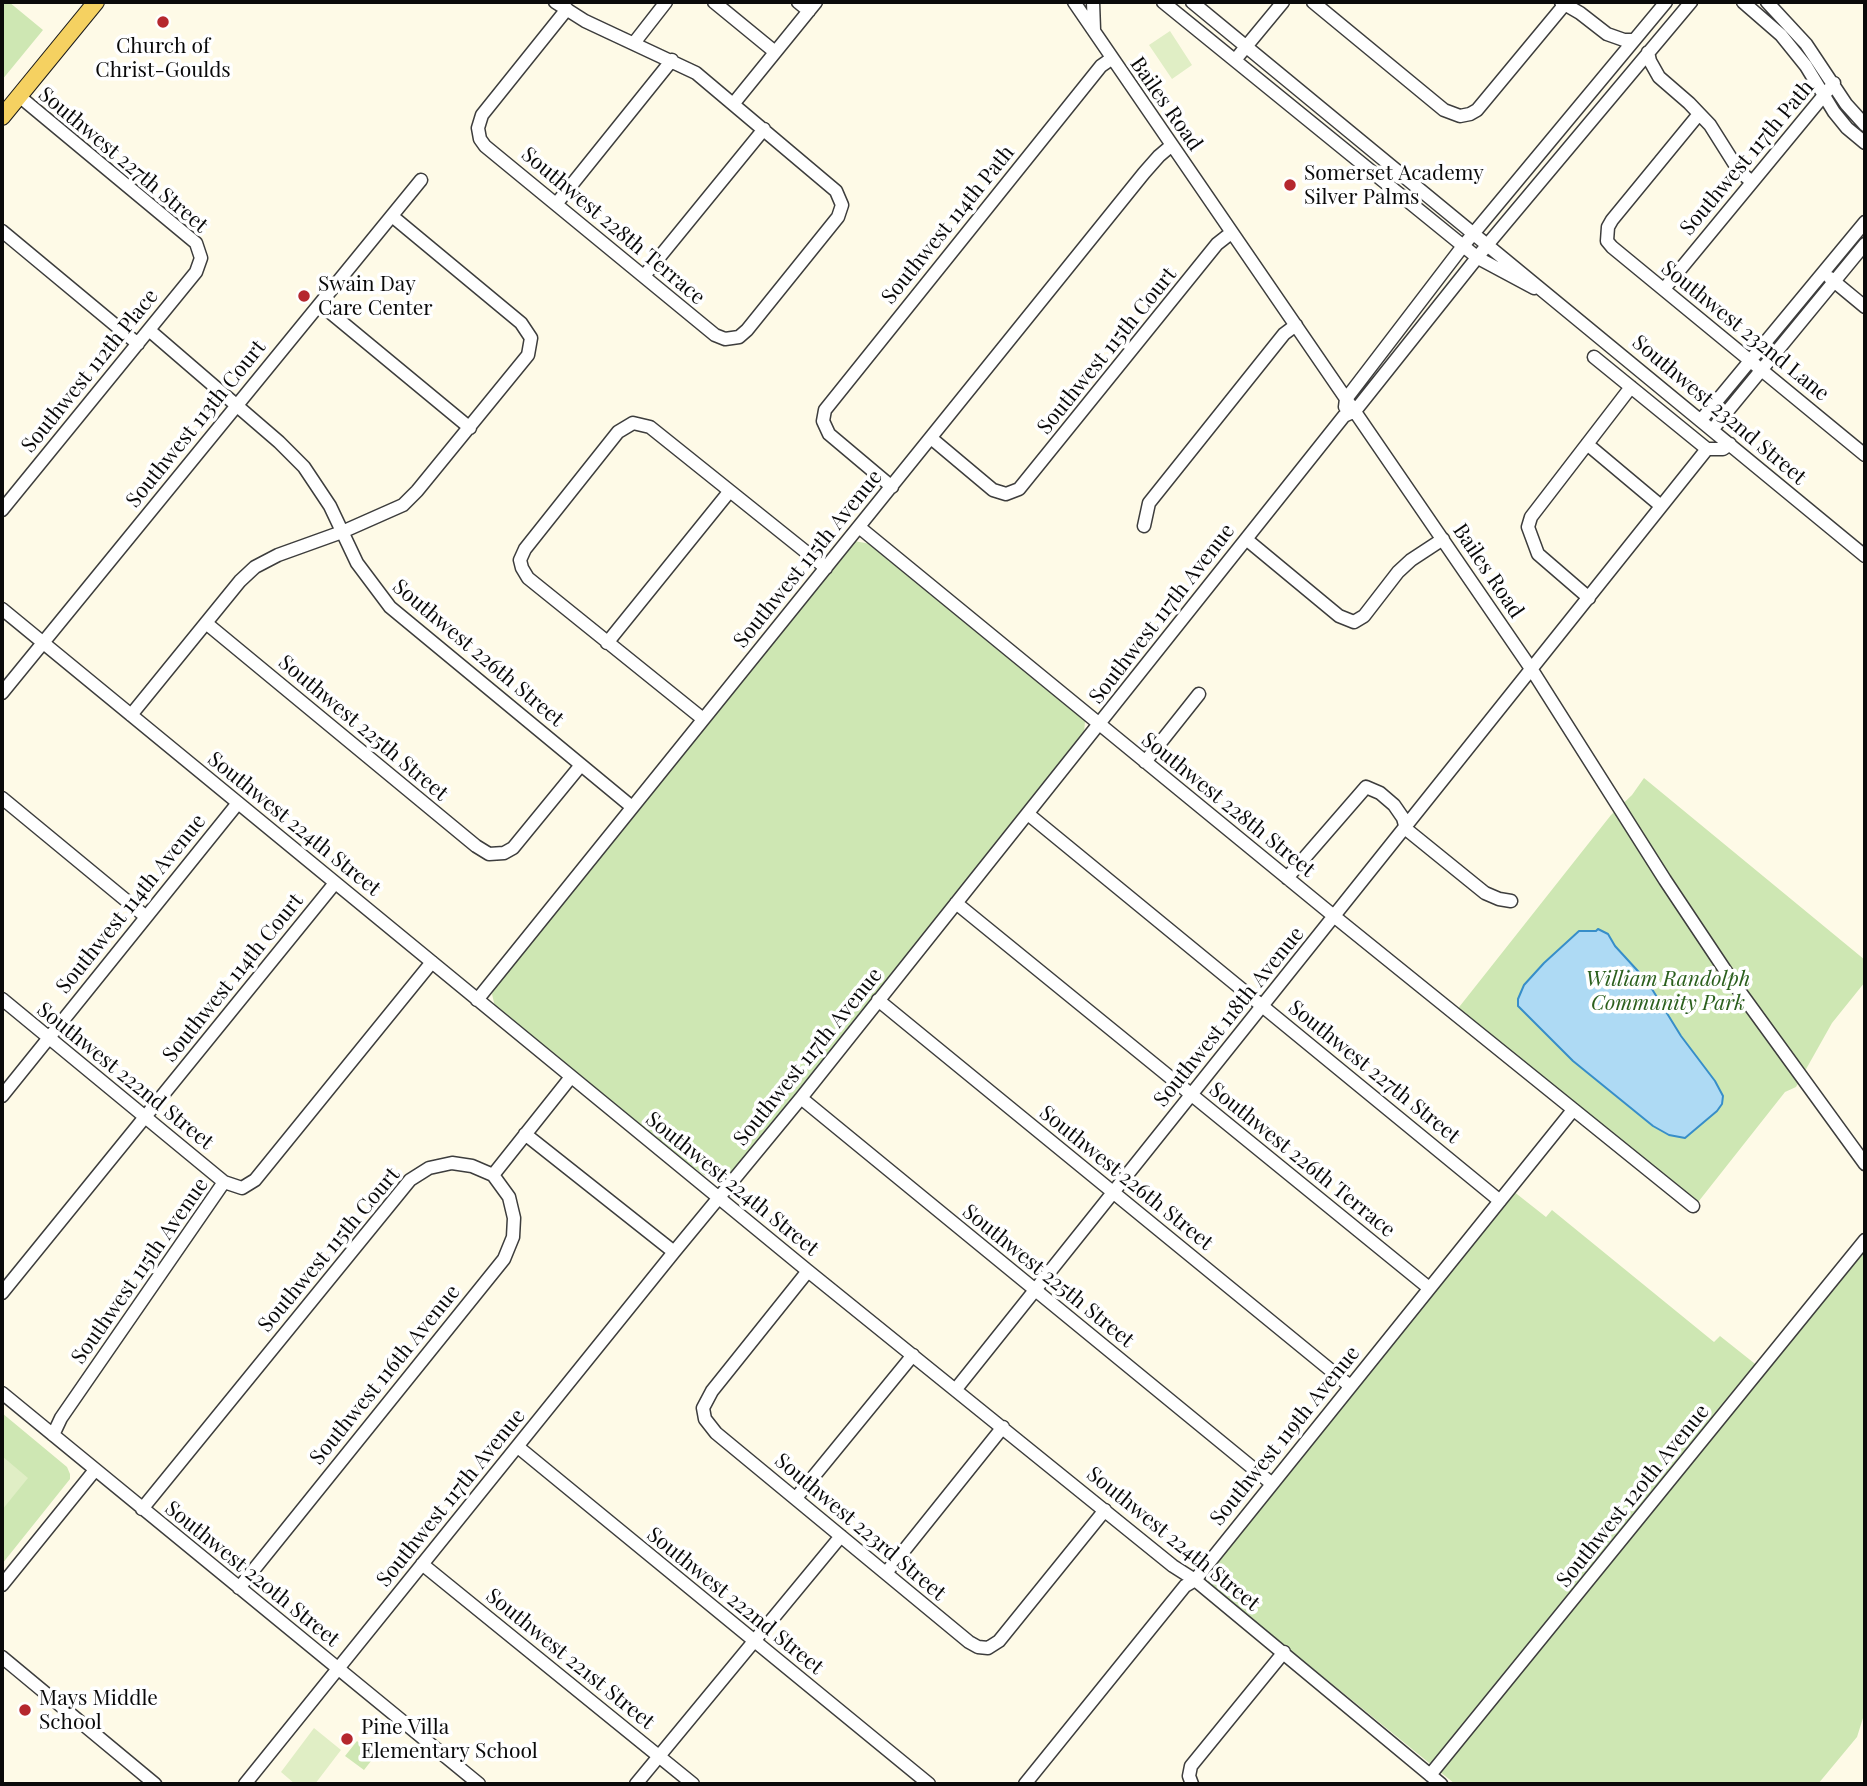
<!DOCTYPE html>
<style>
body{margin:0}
#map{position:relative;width:1867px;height:1786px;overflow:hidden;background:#fefae7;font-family:"Playfair Display",serif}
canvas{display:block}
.frame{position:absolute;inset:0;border:4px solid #0a0a0a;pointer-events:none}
</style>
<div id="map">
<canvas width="1867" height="1786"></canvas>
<div class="frame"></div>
</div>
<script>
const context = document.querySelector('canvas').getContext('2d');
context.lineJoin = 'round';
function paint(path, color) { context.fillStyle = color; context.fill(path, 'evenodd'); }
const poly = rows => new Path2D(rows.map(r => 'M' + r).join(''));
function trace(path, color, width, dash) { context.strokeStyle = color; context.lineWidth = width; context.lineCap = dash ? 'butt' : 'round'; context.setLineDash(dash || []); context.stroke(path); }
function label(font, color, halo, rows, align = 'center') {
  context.font = font + ' "Playfair Display",serif'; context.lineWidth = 7; context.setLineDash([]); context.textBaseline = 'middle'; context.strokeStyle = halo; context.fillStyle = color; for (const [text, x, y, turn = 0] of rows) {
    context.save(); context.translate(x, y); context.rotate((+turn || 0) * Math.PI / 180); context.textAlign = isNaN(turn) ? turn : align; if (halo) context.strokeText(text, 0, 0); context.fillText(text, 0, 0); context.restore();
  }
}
paint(poly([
 [2,2,9,2,43,30,2,80],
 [854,541,871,544,1080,713,1085,721,1084,734,775,1124,739,1165,727,1175,714,1179,704,1175,677,1155,495,1007,492,994,496,985],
 [1644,778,1865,960,1865,982,1832,1023,1796,1087,1785,1092,1695,1206,1456,1011,1611,815,1632,795],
 [1513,1191,1546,1217,1552,1210,1714,1342,1720,1336,1764,1371,1865,1246,1865,1682,1863,1718,1857,1737,1818,1784,1455,1784,1208,1583,1208,1570],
 [2,1413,67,1467,70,1474,70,1479,2,1564],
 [357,1741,375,1756,364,1770,345,1756]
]), '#cee7b3');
paint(poly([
 [1170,31,1192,65,1172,79,1149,45],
 [2,1456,28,1478,2,1510],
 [314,1728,341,1750,315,1784,311,1782,309,1784,295,1784,281,1772]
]), '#e0eec5');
const water = poly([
 [1598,929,1608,934,1615,946,1647,981,1681,1036,1715,1081,1723,1096,1722,1104,1717,1111,1685,1138,1669,1135,1653,1126,1573,1061,1518,1006,1518,999,1524,985,1544,963,1579,931,1596,931,1598,929]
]);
paint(water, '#aedaf4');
trace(water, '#378ec9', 2);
const minor = poly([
 [555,2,585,21,696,73,836,191,842,205,838,217,747,330,739,337,725,339,715,335,485,146,480,139,478,128,482,115,567,9],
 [714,2,775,52],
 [798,2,809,11],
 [1074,2,1532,670,1665,880,1735,985,1865,1164],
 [1093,2,1094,30],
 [1163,2,1478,258,1534,288],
 [1192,2,1865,556],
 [1313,2,1444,110,1460,116,1470,114,1477,110,1565,4],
 [1561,2,1580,13,1607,34,1624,40,1634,40],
 [1743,2,1781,35,1806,66,1834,112,1847,128,1865,143],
 [1767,2,1806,44,1846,104,1865,125],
 [634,43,666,2],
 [1648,52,1650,61,1659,77,1689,103,1710,125,1739,171,1752,182],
 [1235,60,1283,2],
 [734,103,816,2],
 [1699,114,1612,220,1608,227,1607,241,1612,247,1865,455],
 [557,203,672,60],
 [2,231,138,344],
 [644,276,764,129],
 [1830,278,1865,307],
 [1664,289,1834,83],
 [320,304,470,428],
 [149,330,279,442,304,467,330,506,357,563,390,607,632,807],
 [1594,357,1707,449],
 [1345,407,1346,399,1463,246,1666,2],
 [1701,420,1865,222],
 [1712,430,1865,244],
 [931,438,993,490,1006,494,1019,489,1217,244,1231,233],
 [1587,444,1661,506],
 [892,487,829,434,823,421,825,410,1101,66,1111,59],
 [2,510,196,272,201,258,196,243,19,96],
 [1144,526,1149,503,1284,334,1296,325],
 [859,527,1335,917,1693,1206],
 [1246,539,1339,616,1354,622,1364,616,1398,572,1411,560,1443,539],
 [1589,598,1538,554,1528,527,1531,517,1631,387],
 [2,609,808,1271,1173,1566,1195,1580,1441,1784],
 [206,623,476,846,489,854,504,853,513,848,581,765],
 [607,643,729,492],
 [2,693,421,180],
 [131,715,240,581,255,567,278,555,342,532,403,505,417,491,528,355,531,338,521,323,392,216],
 [703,719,528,578,522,568,520,560,525,549,618,432,633,423,650,427,826,568],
 [1145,762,1199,694],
 [2,798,145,916],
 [1028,814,1500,1201],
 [1406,829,1485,893,1499,899,1511,901],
 [1287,878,1366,787,1380,793,1394,805,1403,818,1406,829],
 [956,903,1429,1288],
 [2,999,224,1182,242,1188,255,1180,432,962],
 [477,1000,1144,173,1159,156,1172,145],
 [878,1000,1350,1386],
 [2,1096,238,803],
 [801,1098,1271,1483],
 [525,1134,674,1252],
 [493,1175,571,1077],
 [808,1271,712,1391,703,1408,705,1419,716,1433,969,1642,978,1647,988,1648,999,1641,1105,1510],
 [2,1293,335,883],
 [956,1389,1707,449,1723,449,1730,444],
 [2,1393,479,1784],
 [53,1435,61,1418,224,1182],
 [518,1447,929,1784],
 [796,1498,913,1355],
 [142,1509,410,1180,429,1168,452,1163,472,1166,493,1175,509,1197,514,1218,513,1237,504,1259,239,1588],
 [422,1564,693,1784],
 [886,1573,1003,1427],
 [2,1585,95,1470],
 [2,1657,155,1784],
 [1430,1775,1865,1240],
 [245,1784,674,1252,801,1098,1344,416,1355,411,1488,244,1691,2],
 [636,1784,841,1536],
 [1025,1784,1185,1586,1195,1580,1573,1110],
 [1192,1784,1189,1776,1191,1766,1284,1652]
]);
const major = poly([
 [2,117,96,2]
]);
trace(minor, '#3d3d3d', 15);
trace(major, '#1b1b1b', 18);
trace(minor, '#fff', 12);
trace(major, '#f5d161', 16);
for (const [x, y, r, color] of [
 [163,22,7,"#b5272e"],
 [1290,185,7,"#b5272e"],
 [304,296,7,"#b5272e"],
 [25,1710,7,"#b5272e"],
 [347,1739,7,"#b5272e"]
]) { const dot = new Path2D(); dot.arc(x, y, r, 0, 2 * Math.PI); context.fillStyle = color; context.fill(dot); trace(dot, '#fff', 2.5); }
label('21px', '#0a0a0a', '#fff', [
 ["Church of",163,46,"center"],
 ["Christ-Goulds",163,70,"center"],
 ["Somerset Academy",1304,173],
 ["Silver Palms",1304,197],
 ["Swain Day",318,284],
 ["Care Center",318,308],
 ["Mays Middle",39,1698],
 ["School",39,1722],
 ["Pine Villa",361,1727],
 ["Elementary School",361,1751]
], 'left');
label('21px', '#0a0a0a', '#fff', [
 ["Bailes Road",1166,104,55],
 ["Southwest 117th Path",1747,158,-50],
 ["Southwest 227th Street",123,160,40],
 ["Southwest 114th Path",948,225,-51],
 ["Southwest 228th Terrace",613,226,40],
 ["Southwest 232nd Lane",1745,331,39],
 ["Southwest 115th Court",1107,351,-51],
 ["Southwest 112th Place",90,371,-51],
 ["Southwest 232nd Street",1719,410,40],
 ["Southwest 113th Court",196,424,-51],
 ["Southwest 115th Avenue",808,559,-51],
 ["Bailes Road",1488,571,56],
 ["Southwest 117th Avenue",1162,614,-52],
 ["Southwest 226th Street",478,653,40],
 ["Southwest 225th Street",363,728,40],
 ["Southwest 228th Street",1228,805,39],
 ["Southwest 224th Street",294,824,39],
 ["Southwest 114th Avenue",131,904,-51],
 ["Southwest 114th Court",233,978,-51],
 ["Southwest 118th Avenue",1229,1017,-51],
 ["Southwest 117th Avenue",808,1057,-51],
 ["Southwest 227th Street",1374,1072,39],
 ["Southwest 222nd Street",125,1076,39],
 ["Southwest 226th Terrace",1302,1160,39],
 ["Southwest 226th Street",1126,1178,39],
 ["Southwest 224th Street",732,1184,39],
 ["Southwest 115th Court",329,1250,-50],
 ["Southwest 115th Avenue",140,1271,-55],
 ["Southwest 225th Street",1048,1276,39],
 ["Southwest 116th Avenue",385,1375,-51],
 ["Southwest 119th Avenue",1285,1436,-51],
 ["Southwest 120th Avenue",1633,1496,-51],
 ["Southwest 117th Avenue",451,1498,-51],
 ["Southwest 223rd Street",860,1527,40],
 ["Southwest 224th Street",1173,1539,39],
 ["Southwest 220th Street",252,1574,39],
 ["Southwest 222nd Street",735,1601,39],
 ["Southwest 221st Street",570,1659,39]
]);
label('italic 21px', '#2b5f1d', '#fff', [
 ["William Randolph",1668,979],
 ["Community Park",1668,1003]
]);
</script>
